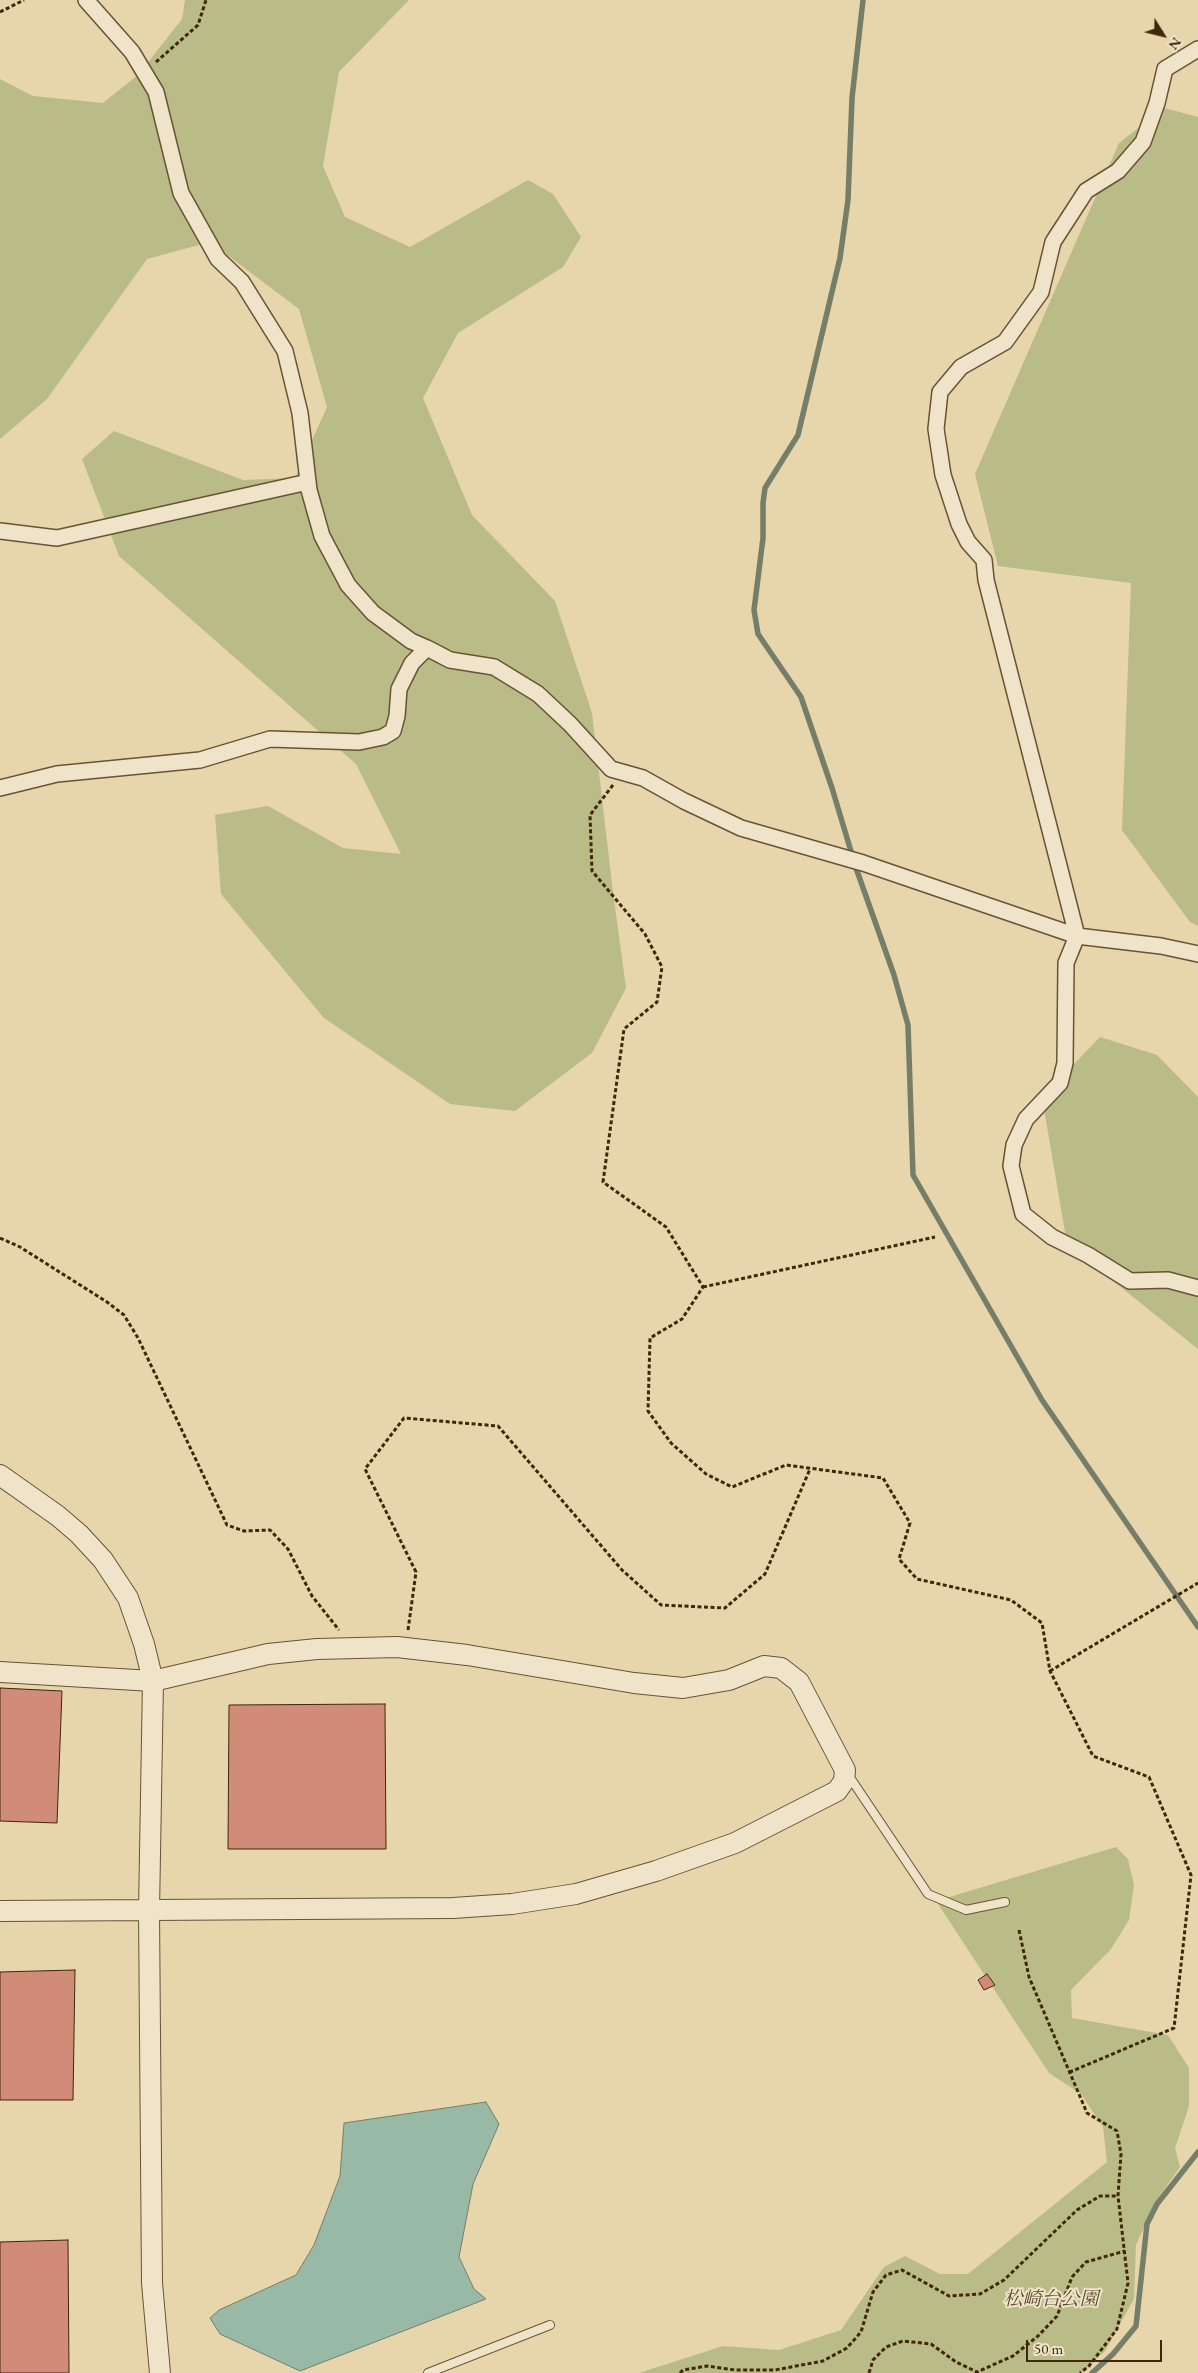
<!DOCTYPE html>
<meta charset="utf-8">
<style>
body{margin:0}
#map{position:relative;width:1198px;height:2373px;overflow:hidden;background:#e7d5ac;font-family:"EB Garamond",serif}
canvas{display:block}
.north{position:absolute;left:1138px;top:10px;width:50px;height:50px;-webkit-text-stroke:4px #efe4c9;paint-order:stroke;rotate:126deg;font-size:14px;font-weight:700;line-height:20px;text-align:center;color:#41260c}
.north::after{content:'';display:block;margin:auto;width:18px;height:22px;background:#41260c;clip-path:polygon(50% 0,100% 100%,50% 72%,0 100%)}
.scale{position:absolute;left:1026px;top:2340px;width:136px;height:22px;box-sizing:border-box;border:2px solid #41260c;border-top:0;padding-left:6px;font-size:15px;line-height:18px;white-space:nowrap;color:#41260c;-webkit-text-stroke:4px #efe4c9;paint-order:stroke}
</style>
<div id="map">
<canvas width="1198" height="2373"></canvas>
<div class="north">N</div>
<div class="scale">50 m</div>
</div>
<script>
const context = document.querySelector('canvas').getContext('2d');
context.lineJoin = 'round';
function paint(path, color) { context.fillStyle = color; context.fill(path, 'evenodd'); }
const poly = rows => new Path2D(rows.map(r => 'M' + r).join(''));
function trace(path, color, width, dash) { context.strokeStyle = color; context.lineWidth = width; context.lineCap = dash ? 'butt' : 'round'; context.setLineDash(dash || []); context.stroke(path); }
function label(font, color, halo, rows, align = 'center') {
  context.font = font + ' "EB Garamond","Noto Serif JP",serif'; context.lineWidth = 4; context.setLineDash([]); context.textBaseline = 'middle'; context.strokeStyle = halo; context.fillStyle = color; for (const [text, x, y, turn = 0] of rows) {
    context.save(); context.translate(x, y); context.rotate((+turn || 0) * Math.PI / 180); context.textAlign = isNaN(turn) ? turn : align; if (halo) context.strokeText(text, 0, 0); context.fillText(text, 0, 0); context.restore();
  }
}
paint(poly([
 [185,0,409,0,339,72,323,166,345,217,410,247,528,180,553,194,581,237,563,267,458,333,423,398,472,515,555,601,592,713,613,892,626,988,592,1053,515,1111,450,1104,324,1018,221,894,215,815,268,806,343,848,401,854,356,764,119,556,82,459,114,431,243,480,295,478,327,407,299,309,210,242,147,259,47,399,0,439,0,79,33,96,103,103,139,74,182,19],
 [1164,108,1198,117,1198,926,1190,922,1122,830,1131,583,998,566,975,474,1119,143],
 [1100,1037,1157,1055,1198,1097,1198,1349,1067,1244,1042,1097],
 [1116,1847,1128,1859,1134,1885,1129,1920,1111,1949,1071,1990,1072,2018,1168,2035,1189,2068,1189,2106,1175,2148,1180,2167,1156,2201,1136,2245,1134,2299,1105,2351,1082,2373,639,2373,723,2346,779,2350,841,2330,884,2267,905,2256,940,2274,968,2274,1107,2162,1103,2127,1081,2094,1049,2073,936,1901]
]), '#b9bc87');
const water = poly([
 [486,2102,499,2124,473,2184,459,2257,474,2289,486,2299,300,2371,220,2334,210,2318,219,2310,296,2275,314,2245,340,2176,344,2123,486,2102]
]);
paint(water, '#97b9a5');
trace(water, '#757e68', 1);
trace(poly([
 [863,0,852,98,848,200,840,258,798,435,765,488,763,503,763,538,754,610,758,634,801,697,832,788,856,868,894,975,908,1025,913,1175,1042,1400,1198,1627],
 [1092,2373,1113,2354,1136,2326,1147,2224,1157,2204,1198,2152]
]), '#757e68', 5.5);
const building = poly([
 [0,1688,62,1691,57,1823,0,1821,0,1688],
 [385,1704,386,1849,228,1849,229,1705,385,1704],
 [75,1970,73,2100,0,2100,0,1972,75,1970],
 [987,1974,995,1985,984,1990,978,1980,987,1974],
 [68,2240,69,2373,0,2373,0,2242,68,2240]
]);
paint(building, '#d18b79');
trace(building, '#41260c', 1);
const service = poly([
 [849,1776,928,1894,966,1910,1005,1902],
 [428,2373,550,2325]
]);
const minor = poly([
 [86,0,132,52,156,92,181,193,218,259,242,282,285,351,300,413,309,490,322,536,348,585,373,613,411,641,427,648,450,660,494,667,538,694,570,724,611,769,643,778,684,801,741,828,863,863,1077,936,1161,946,1198,954],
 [1198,49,1165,69,1157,103,1143,142,1118,171,1086,191,1053,242,1041,292,1005,342,961,367,940,392,936,429,943,475,959,524,968,542,984,560,986,580,1077,936,1066,963,1065,1063,1060,1083,1026,1119,1014,1145,1011,1166,1023,1214,1052,1237,1088,1255,1130,1281,1168,1280,1198,1288],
 [0,531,57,538,308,482],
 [0,788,57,774,200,760,270,739,359,742,383,737,393,731,397,716,399,689,412,663,427,648]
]);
const tertiary = poly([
 [0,1475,58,1516,79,1534,103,1560,128,1598,144,1644,153,1681,149,1911,152,2283,160,2373],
 [0,1672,153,1681,268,1654,317,1649,397,1647,467,1655,634,1683,683,1688,729,1680,764,1666,781,1668,799,1682,845,1770,844,1781,837,1791,735,1843,656,1871,576,1894,512,1904,453,1908,0,1911]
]);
trace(service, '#6a5234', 10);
trace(minor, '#6a5234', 18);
trace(tertiary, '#6a5234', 22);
trace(poly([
 [0,12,24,0],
 [156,62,198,25,206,0],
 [613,785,590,815,592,871,645,934,662,967,657,1002,624,1029,603,1182,666,1227,703,1287,682,1319,650,1338,648,1411,671,1443,706,1474,732,1487,786,1465,883,1478,910,1523,899,1559,917,1579,1011,1600,1042,1623,1050,1671,1093,1756,1149,1777,1191,1875,1174,2028,1070,2072],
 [0,1238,20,1247,107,1302,124,1315,138,1338,227,1525,244,1531,270,1530,288,1549,312,1596,339,1630],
 [703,1287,935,1237],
 [408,1630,416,1572,365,1469,404,1418,498,1426,622,1570,661,1605,725,1608,765,1574,810,1469],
 [1050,1671,1198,1583],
 [1019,1930,1029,1977,1087,2113,1117,2131,1121,2154,1118,2196,1128,2283,1117,2329,1089,2366,1080,2373],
 [680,2373,683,2370,707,2366,735,2370,775,2370,823,2361,847,2348,861,2332,873,2292,886,2275,902,2270,949,2296,980,2294,1004,2280,1077,2210,1100,2196,1118,2196],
 [869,2373,873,2360,886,2347,903,2341,931,2344,956,2362,977,2372,1013,2356,1038,2336,1057,2316,1072,2277,1086,2262,1125,2251]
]), '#41260c', 3, [4, 2.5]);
trace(service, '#efe4c9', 8);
trace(minor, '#efe4c9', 15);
trace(tertiary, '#efe4c9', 20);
label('italic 19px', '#5f4c2b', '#efe4c9', [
 ["松崎台公園",1051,2300]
]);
</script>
